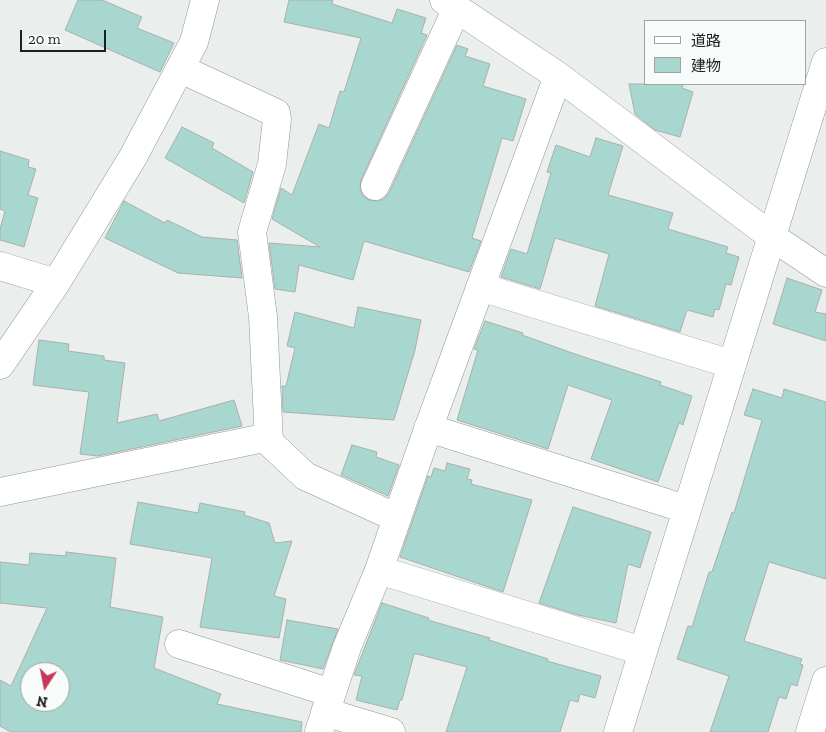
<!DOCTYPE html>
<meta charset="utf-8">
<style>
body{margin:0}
#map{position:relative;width:826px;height:732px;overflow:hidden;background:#eaeeed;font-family:"Zilla Slab","Noto Sans JP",serif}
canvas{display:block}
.legend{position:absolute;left:644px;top:20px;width:162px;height:65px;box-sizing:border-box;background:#f7fbfa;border:1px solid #a0a3a2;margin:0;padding:6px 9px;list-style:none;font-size:15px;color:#1e1f1f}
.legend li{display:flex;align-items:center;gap:10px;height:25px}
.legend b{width:25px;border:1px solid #a0a3a2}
.north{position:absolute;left:20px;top:662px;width:50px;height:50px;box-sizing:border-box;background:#f7fbfa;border:1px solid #a0a3a2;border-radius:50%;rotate:191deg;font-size:14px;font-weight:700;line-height:20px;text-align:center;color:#1e1f1f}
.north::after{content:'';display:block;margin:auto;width:18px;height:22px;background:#c73759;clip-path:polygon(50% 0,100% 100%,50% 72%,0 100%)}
.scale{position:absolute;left:20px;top:30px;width:86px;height:22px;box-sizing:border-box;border:2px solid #1e1f1f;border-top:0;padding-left:6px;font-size:15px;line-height:18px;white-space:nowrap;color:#1e1f1f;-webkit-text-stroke:4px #f7fbfa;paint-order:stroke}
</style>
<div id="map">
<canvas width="826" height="732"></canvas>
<ul class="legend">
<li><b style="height:6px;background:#fff"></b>道路</li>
<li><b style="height:14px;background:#a7d7ce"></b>建物</li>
</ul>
<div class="north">N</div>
<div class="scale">20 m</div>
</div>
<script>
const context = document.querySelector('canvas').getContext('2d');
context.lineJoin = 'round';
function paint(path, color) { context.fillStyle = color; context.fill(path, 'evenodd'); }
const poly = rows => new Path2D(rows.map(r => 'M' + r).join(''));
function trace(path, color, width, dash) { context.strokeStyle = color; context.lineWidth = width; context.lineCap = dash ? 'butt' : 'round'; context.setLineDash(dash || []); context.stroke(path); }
const building = poly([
 [78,0,102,0,142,17,137,28,174,43,160,72,65,30,78,0],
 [289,0,333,0,332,4,392,23,397,9,426,18,421,33,427,35,361,180,360,188,362,195,369,200,377,201,384,199,389,193,457,45,468,49,465,56,490,64,483,86,526,99,513,141,502,138,472,238,481,241,469,272,364,241,353,280,299,265,295,292,275,289,269,243,320,247,272,219,281,188,292,195,319,124,329,128,340,91,344,92,361,38,284,22,289,0],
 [629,84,684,84,682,88,693,92,680,137,655,130,635,114,629,84],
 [182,127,214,143,212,148,253,172,244,203,165,158,182,127],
 [596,138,623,146,608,195,673,213,668,229,728,247,726,253,739,257,731,285,726,284,719,310,715,309,713,317,687,310,680,332,595,306,609,254,555,238,540,289,501,277,511,249,527,254,551,173,547,172,556,145,590,157,596,138],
 [0,151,29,160,28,167,36,169,28,195,38,198,24,247,0,240,0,229,5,211,0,209,0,151],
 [124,201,165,223,167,220,202,237,237,240,242,278,178,273,105,238,124,201],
 [787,278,822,290,815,312,826,314,826,341,773,324,787,278],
 [358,307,421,320,415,350,394,420,283,412,282,386,286,386,295,348,287,346,295,312,354,328,358,307],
 [485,321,523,333,522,335,575,354,661,382,660,385,692,396,683,425,679,423,658,482,591,459,612,400,568,385,548,449,457,420,478,350,474,349,485,321],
 [39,340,69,344,68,351,104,356,104,360,125,363,117,423,157,414,159,421,234,400,242,426,98,456,80,454,89,392,33,385,39,340],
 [753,389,782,398,784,389,826,402,826,579,769,562,744,641,802,659,800,664,803,665,797,686,791,684,786,699,779,697,768,732,710,732,729,676,677,659,688,626,692,627,709,572,712,572,732,512,734,513,762,420,744,415,753,389],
 [352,445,377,452,376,457,399,465,388,496,341,475,352,445],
 [447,463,470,469,467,479,472,480,471,484,532,500,503,592,400,557,428,476,431,477,434,468,445,471,447,463],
 [138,502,198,513,200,503,245,512,244,515,269,523,275,543,292,541,274,596,286,599,279,638,200,627,212,558,130,544,138,502],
 [573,507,651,532,640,568,628,564,616,623,578,615,539,603,573,507],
 [66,552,116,558,110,607,163,617,154,668,221,694,217,704,302,722,301,732,11,732,0,726,0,680,11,686,47,608,0,603,0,562,29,565,30,553,66,556,66,552],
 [30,672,60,672,60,702,30,702,30,672],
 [382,603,429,618,428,620,490,638,489,640,548,659,547,661,601,676,595,698,580,694,578,702,570,700,560,732,446,732,467,667,417,654,414,654,402,700,400,700,397,710,356,700,362,676,354,675,382,603],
 [287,620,338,629,323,669,280,660,287,620]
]);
paint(building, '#a7d7ce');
trace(building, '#abafae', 1);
const minor = poly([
 [444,0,558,76,771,236,826,273],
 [181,69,276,113,277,119,272,164,252,232,263,317,269,442,305,476,397,518],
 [375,186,457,8],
 [0,266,56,283],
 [480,287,731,364],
 [0,365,56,283,133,157,194,42,205,0],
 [428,428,686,509],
 [0,492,269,437],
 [379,570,642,651],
 [179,644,331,693],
 [325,712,391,732],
 [319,732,347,647,379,570,427,432,558,76],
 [618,732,826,62],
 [810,732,826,681]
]);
trace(minor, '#939796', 29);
trace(minor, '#fff', 28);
</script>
